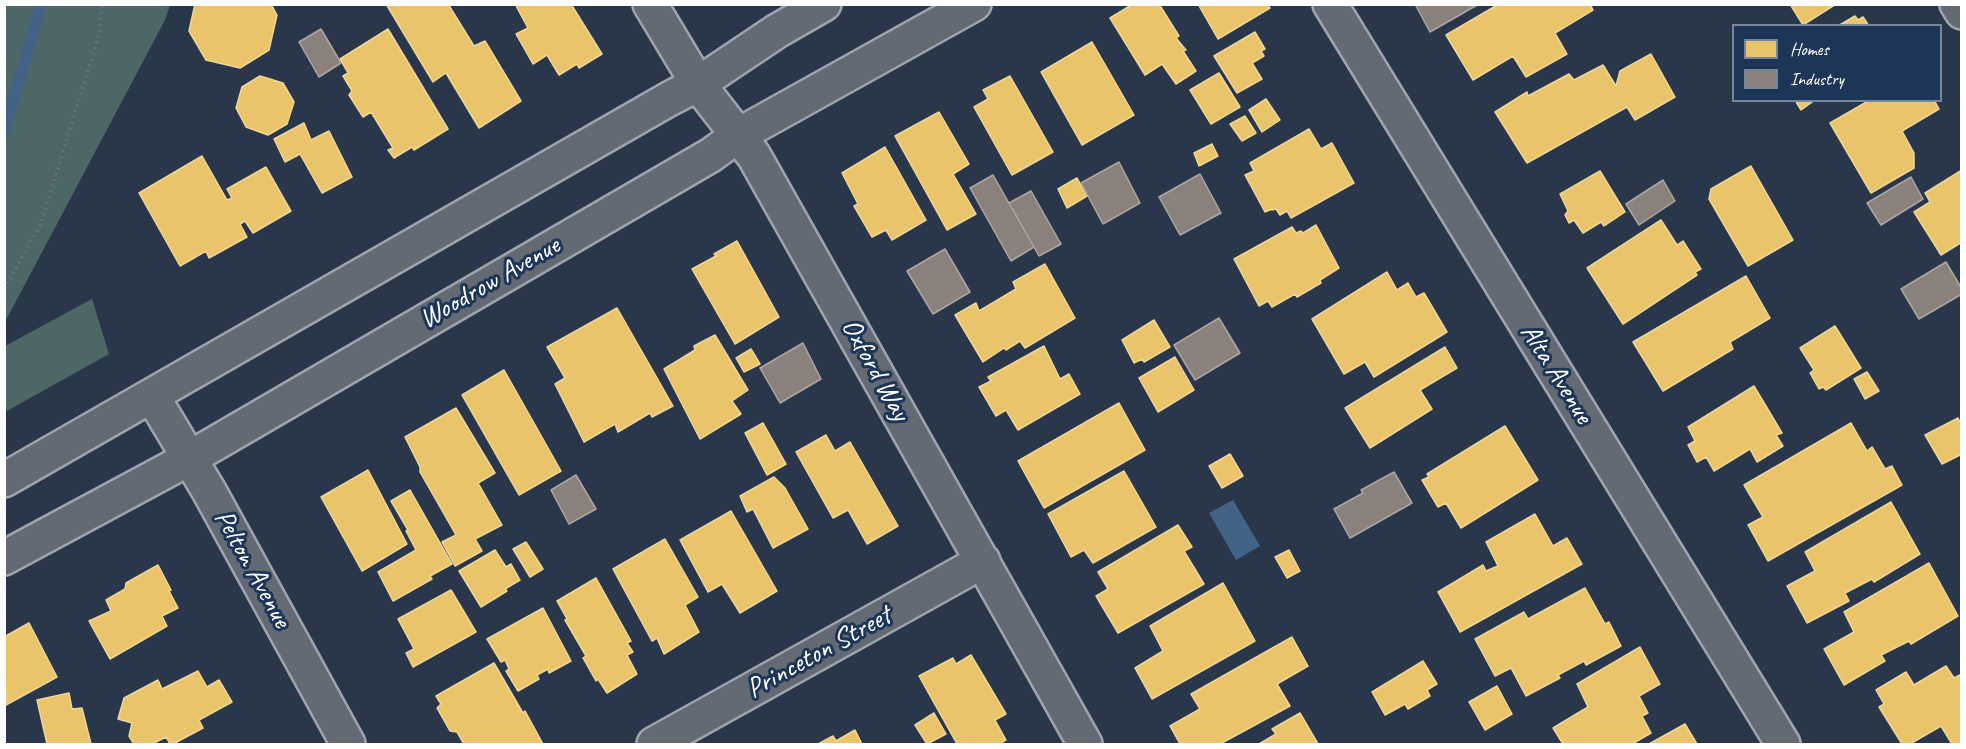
<!DOCTYPE html>
<style>
body{margin:0}
#map{position:relative;width:1966px;height:749px;overflow:hidden;background:#2a374a;font-family:Caveat,sans-serif}
canvas{display:block}
.frame{position:absolute;inset:0;border:6px solid #fff;pointer-events:none}
.legend{position:absolute;left:1732px;top:24px;width:210px;height:78px;box-sizing:border-box;background:#1d3557;border:2px solid #77869a;margin:0;padding:8px 10px;list-style:none;font-size:18px;color:#fff}
.legend li{display:flex;align-items:center;gap:12px;height:30px}
.legend b{width:30px;border:2px solid #77869a}
</style>
<div id="map">
<canvas width="1966" height="749"></canvas>
<div class="frame"></div>
<ul class="legend">
<li><b style="height:16px;background:#e9c46a"></b>Homes</li>
<li><b style="height:16px;background:#8a817c"></b>Industry</li>
</ul>
</div>
<script>
const context = document.querySelector('canvas').getContext('2d');
context.lineJoin = 'round';
function paint(path, color) { context.fillStyle = color; context.fill(path, 'evenodd'); }
const poly = rows => new Path2D(rows.map(r => 'M' + r).join(''));
function trace(path, color, width, dash) { context.strokeStyle = color; context.lineWidth = width; context.lineCap = dash ? 'butt' : 'round'; context.setLineDash(dash || []); context.stroke(path); }
function label(font, color, halo, rows, align = 'center') {
  context.font = font + ' Caveat,sans-serif'; context.lineWidth = 6; context.setLineDash([]); context.textBaseline = 'middle'; context.strokeStyle = halo; context.fillStyle = color; for (const [text, x, y, turn = 0] of rows) {
    context.save(); context.translate(x, y); context.rotate((+turn || 0) * Math.PI / 180); context.textAlign = isNaN(turn) ? turn : align; if (halo) context.strokeText(text, 0, 0); context.fillText(text, 0, 0); context.restore();
  }
}
paint(poly([
 [5,4,170,5,165,20,5,322],
 [92,299,109,354,5,412,5,346]
]), '#4d6767');
paint(poly([
 [1233,500,1260,546,1236,560,1209,513]
]), '#436386');
const homes = poly([
 [195,4,271,4,277,15,269,50,240,68,206,60,189,31,195,4],
 [386,4,448,4,474,46,485,41,521,101,479,128,446,73,433,82,386,4],
 [515,4,571,4,602,54,579,68,577,64,559,75,547,55,533,64,516,34,528,28,515,4],
 [1133,4,1159,4,1179,36,1176,38,1186,50,1183,51,1196,71,1176,84,1162,64,1145,75,1110,18,1133,4],
 [1198,4,1267,4,1270,8,1218,39,1198,4],
 [1499,4,1590,4,1593,10,1555,33,1567,54,1526,77,1513,56,1473,80,1446,35,1499,4],
 [1790,4,1836,4,1803,25,1790,4],
 [1855,16,1858,20,1863,17,1869,26,1838,26,1855,16],
 [388,29,448,129,414,150,412,147,394,158,388,150,393,148,371,112,363,117,349,95,352,91,343,76,348,73,340,59,388,29],
 [1255,32,1265,49,1261,51,1264,56,1252,63,1262,79,1237,93,1214,56,1255,32],
 [1092,42,1134,115,1082,145,1041,72,1092,42],
 [1651,54,1675,97,1635,120,1627,107,1527,163,1495,112,1527,92,1528,96,1569,74,1574,80,1603,65,1616,86,1620,71,1651,54],
 [1219,73,1240,107,1211,124,1190,90,1219,73],
 [260,76,283,83,294,102,287,124,268,135,246,127,236,108,242,87,260,76],
 [1010,76,1053,152,1012,175,974,107,988,99,983,90,1010,76],
 [1266,99,1280,120,1262,132,1249,110,1266,99],
 [1795,100,1815,100,1801,110,1795,100],
 [1870,100,1934,100,1939,109,1902,131,1914,153,1914,168,1871,193,1830,123,1870,100],
 [939,112,969,164,953,174,976,214,947,230,895,136,939,112],
 [1245,116,1256,133,1242,141,1230,124,1245,116],
 [304,123,311,140,329,131,352,177,322,193,300,154,285,162,274,139,304,123],
 [1309,129,1321,149,1332,143,1354,183,1291,218,1287,211,1280,215,1276,209,1272,210,1272,209,1265,212,1245,175,1254,171,1250,163,1309,129],
 [1212,144,1218,156,1199,166,1194,153,1212,144],
 [885,147,926,220,892,240,886,230,872,237,854,206,858,204,842,173,885,147],
 [202,156,227,200,232,198,227,189,266,167,291,211,253,233,245,221,240,224,247,237,209,258,206,251,180,266,139,193,202,156],
 [1751,166,1793,240,1748,266,1709,199,1711,189,1751,166],
 [1962,170,1962,242,1941,255,1914,212,1930,202,1925,193,1962,170],
 [1600,171,1625,212,1604,226,1601,222,1583,233,1574,220,1569,223,1565,215,1568,211,1560,194,1600,171],
 [1077,178,1087,196,1067,208,1058,189,1077,178],
 [1661,220,1677,245,1683,241,1701,269,1695,272,1697,275,1623,324,1587,268,1661,220],
 [1316,225,1339,268,1320,280,1321,283,1297,297,1295,294,1272,307,1268,301,1259,306,1234,259,1292,227,1296,233,1301,231,1303,233,1316,225],
 [737,241,779,317,735,344,692,269,716,256,714,254,737,241],
 [1045,264,1075,318,1025,348,1020,341,1006,350,1004,348,983,362,955,315,976,303,979,311,1016,289,1013,282,1045,264],
 [1387,272,1397,290,1408,283,1416,297,1424,293,1447,332,1374,377,1365,362,1344,374,1312,319,1387,272],
 [1746,276,1770,318,1730,342,1733,349,1663,391,1633,342,1746,276],
 [617,308,673,406,652,417,650,413,618,432,615,424,584,442,555,384,565,378,547,347,617,308],
 [1154,320,1170,347,1144,362,1142,359,1134,363,1122,340,1154,320],
 [1835,326,1861,368,1826,390,1823,387,1819,389,1810,373,1814,370,1800,348,1835,326],
 [715,335,748,390,732,401,741,414,700,439,664,369,695,350,694,346,715,335],
 [1044,346,1060,379,1069,374,1080,394,1018,430,1006,410,996,416,979,387,991,381,988,377,1044,346],
 [1445,347,1457,368,1420,390,1432,409,1370,448,1345,408,1445,347],
 [751,349,760,364,744,372,736,358,751,349],
 [1175,357,1194,390,1158,412,1139,378,1175,357],
 [504,370,561,471,519,495,462,395,504,370],
 [1867,372,1879,391,1865,399,1854,379,1867,372],
 [1754,386,1782,433,1776,435,1783,446,1757,462,1750,449,1714,471,1706,457,1697,462,1688,445,1695,441,1688,427,1754,386],
 [1119,403,1145,450,1044,508,1018,461,1119,403],
 [456,408,495,473,478,483,502,525,475,539,482,551,455,566,442,542,456,535,420,472,420,467,405,437,456,408],
 [1958,418,1962,425,1962,454,1942,464,1925,435,1958,418],
 [763,423,786,464,767,475,745,433,763,423],
 [1851,423,1867,451,1872,447,1885,469,1892,466,1902,485,1768,561,1748,525,1763,517,1744,485,1851,423],
 [1505,426,1538,480,1461,528,1446,503,1438,507,1422,480,1429,477,1427,474,1505,426],
 [826,435,835,451,850,442,898,526,867,544,848,510,833,518,796,452,826,435],
 [1230,454,1243,476,1222,488,1209,466,1230,454],
 [368,470,407,544,362,571,321,497,368,470],
 [1124,471,1156,527,1093,563,1084,550,1071,557,1048,514,1124,471],
 [774,477,785,488,808,529,773,548,753,509,747,512,740,496,774,477],
 [410,490,452,564,430,576,432,579,393,601,378,572,416,550,406,531,408,530,391,501,410,490],
 [1891,502,1920,554,1874,582,1872,579,1845,593,1849,601,1807,623,1787,586,1815,571,1805,552,1891,502],
 [731,511,777,591,740,613,722,584,708,592,680,540,731,511],
 [1535,514,1553,546,1567,538,1582,564,1460,632,1438,592,1483,565,1486,571,1498,566,1486,542,1535,514],
 [1178,525,1192,547,1184,551,1204,584,1118,633,1096,596,1108,589,1098,572,1178,525],
 [665,539,698,597,685,605,699,632,664,654,657,638,652,641,613,569,665,539],
 [526,542,543,569,530,577,513,549,526,542],
 [495,550,506,567,511,564,520,580,505,589,507,591,481,607,459,571,495,550],
 [1289,550,1300,571,1287,578,1275,557,1289,550],
 [1929,563,1958,616,1911,644,1909,641,1881,655,1885,661,1844,685,1824,649,1854,632,1844,612,1929,563],
 [158,565,171,590,169,591,178,608,162,616,167,626,110,659,89,621,111,611,106,600,125,589,126,583,158,565],
 [596,578,631,641,627,643,633,652,627,655,637,674,607,693,598,679,596,681,583,658,586,656,565,620,567,619,557,601,596,578],
 [1223,583,1255,641,1152,699,1135,668,1163,651,1150,626,1223,583],
 [1585,588,1605,624,1609,622,1621,646,1586,665,1584,661,1558,675,1560,678,1526,696,1511,668,1495,676,1475,639,1524,612,1528,619,1585,588],
 [451,590,476,632,413,667,406,653,414,649,398,619,451,590],
 [543,608,571,661,549,673,548,669,537,675,539,679,518,691,506,671,509,669,505,660,501,662,487,639,543,608],
 [29,623,57,677,6,705,4,637,29,623],
 [1292,637,1308,666,1277,684,1290,706,1220,744,1180,744,1170,726,1200,709,1191,694,1292,637],
 [1640,647,1660,684,1639,696,1648,713,1642,716,1651,733,1632,744,1563,744,1553,728,1588,707,1577,684,1640,647],
 [971,655,1006,714,995,720,1006,740,1000,744,957,744,919,676,953,658,956,664,971,655],
 [1423,661,1437,684,1427,690,1430,696,1408,709,1405,704,1385,715,1372,692,1423,661],
 [494,663,523,713,525,711,543,744,464,744,457,732,450,731,437,708,441,704,436,696,494,663],
 [1946,666,1954,678,1962,674,1962,744,1952,744,1941,726,1910,744,1902,744,1879,707,1884,704,1876,690,1906,672,1914,685,1946,666],
 [198,671,207,687,219,680,232,702,199,720,203,728,173,744,170,744,166,737,152,744,134,744,129,736,132,723,118,719,124,698,158,680,162,689,198,671],
 [1497,686,1512,714,1485,730,1469,702,1497,686],
 [69,693,72,709,82,708,91,744,47,744,37,700,69,693],
 [934,713,946,734,927,744,915,725,934,713],
 [1300,713,1318,744,1259,744,1276,734,1272,729,1300,713],
 [1685,724,1697,744,1649,744,1685,724],
 [855,730,862,744,818,744,833,736,836,741,855,730]
]);
paint(homes, '#e9c46a');
trace(homes, '#f0d697', 1.5);
const industry = poly([
 [1415,4,1479,4,1430,32,1415,4],
 [321,29,341,63,319,77,299,42,321,29],
 [1119,162,1140,203,1103,224,1081,183,1119,162],
 [1200,174,1221,213,1180,235,1159,197,1200,174],
 [993,175,1034,247,1011,261,970,188,993,175],
 [1911,177,1923,199,1881,225,1867,203,1911,177],
 [1663,180,1675,201,1639,225,1626,204,1663,180],
 [1031,191,1061,244,1039,256,1009,203,1031,191],
 [945,249,970,292,933,314,907,271,945,249],
 [1946,262,1962,289,1962,294,1919,319,1901,289,1946,262],
 [1219,318,1240,353,1195,380,1174,345,1219,318],
 [803,343,821,379,780,403,760,368,803,343],
 [1394,472,1412,503,1350,538,1334,509,1363,493,1361,490,1394,472],
 [576,475,596,509,569,524,551,490,576,475]
]);
paint(industry, '#8a817c');
trace(industry, '#ada7a3', 1.5);
trace(poly([
 [4,132,41,4]
]), '#436386', 12);
const minor = poly([
 [650,4,698,84,754,156,1085,744],
 [1330,4,1783,744],
 [1957,4,1962,12],
 [152,396,209,491,348,744],
 [654,744,983,561]
]);
const tertiary = poly([
 [4,480,669,99,698,84,777,31,824,4],
 [4,558,190,458,711,155,737,136,974,4]
]);
trace(minor, '#9fa5ae', 38);
trace(tertiary, '#9fa5ae', 38);
trace(poly([
 [4,289,40,226,99,35,102,4]
]), '#6a727c', 4, [1.5, 4.5]);
trace(minor, '#636a74', 33);
trace(tertiary, '#636a74', 33);
label('28px', '#fff', '#1d3557', [
 ["Woodrow Avenue",490,283,-30],
 ["Oxford Way",875,370,61],
 ["Alta Avenue",1556,374,58],
 ["Pelton Avenue",252,569,61],
 ["Princeton Street",819,653,-29]
]);
</script>
